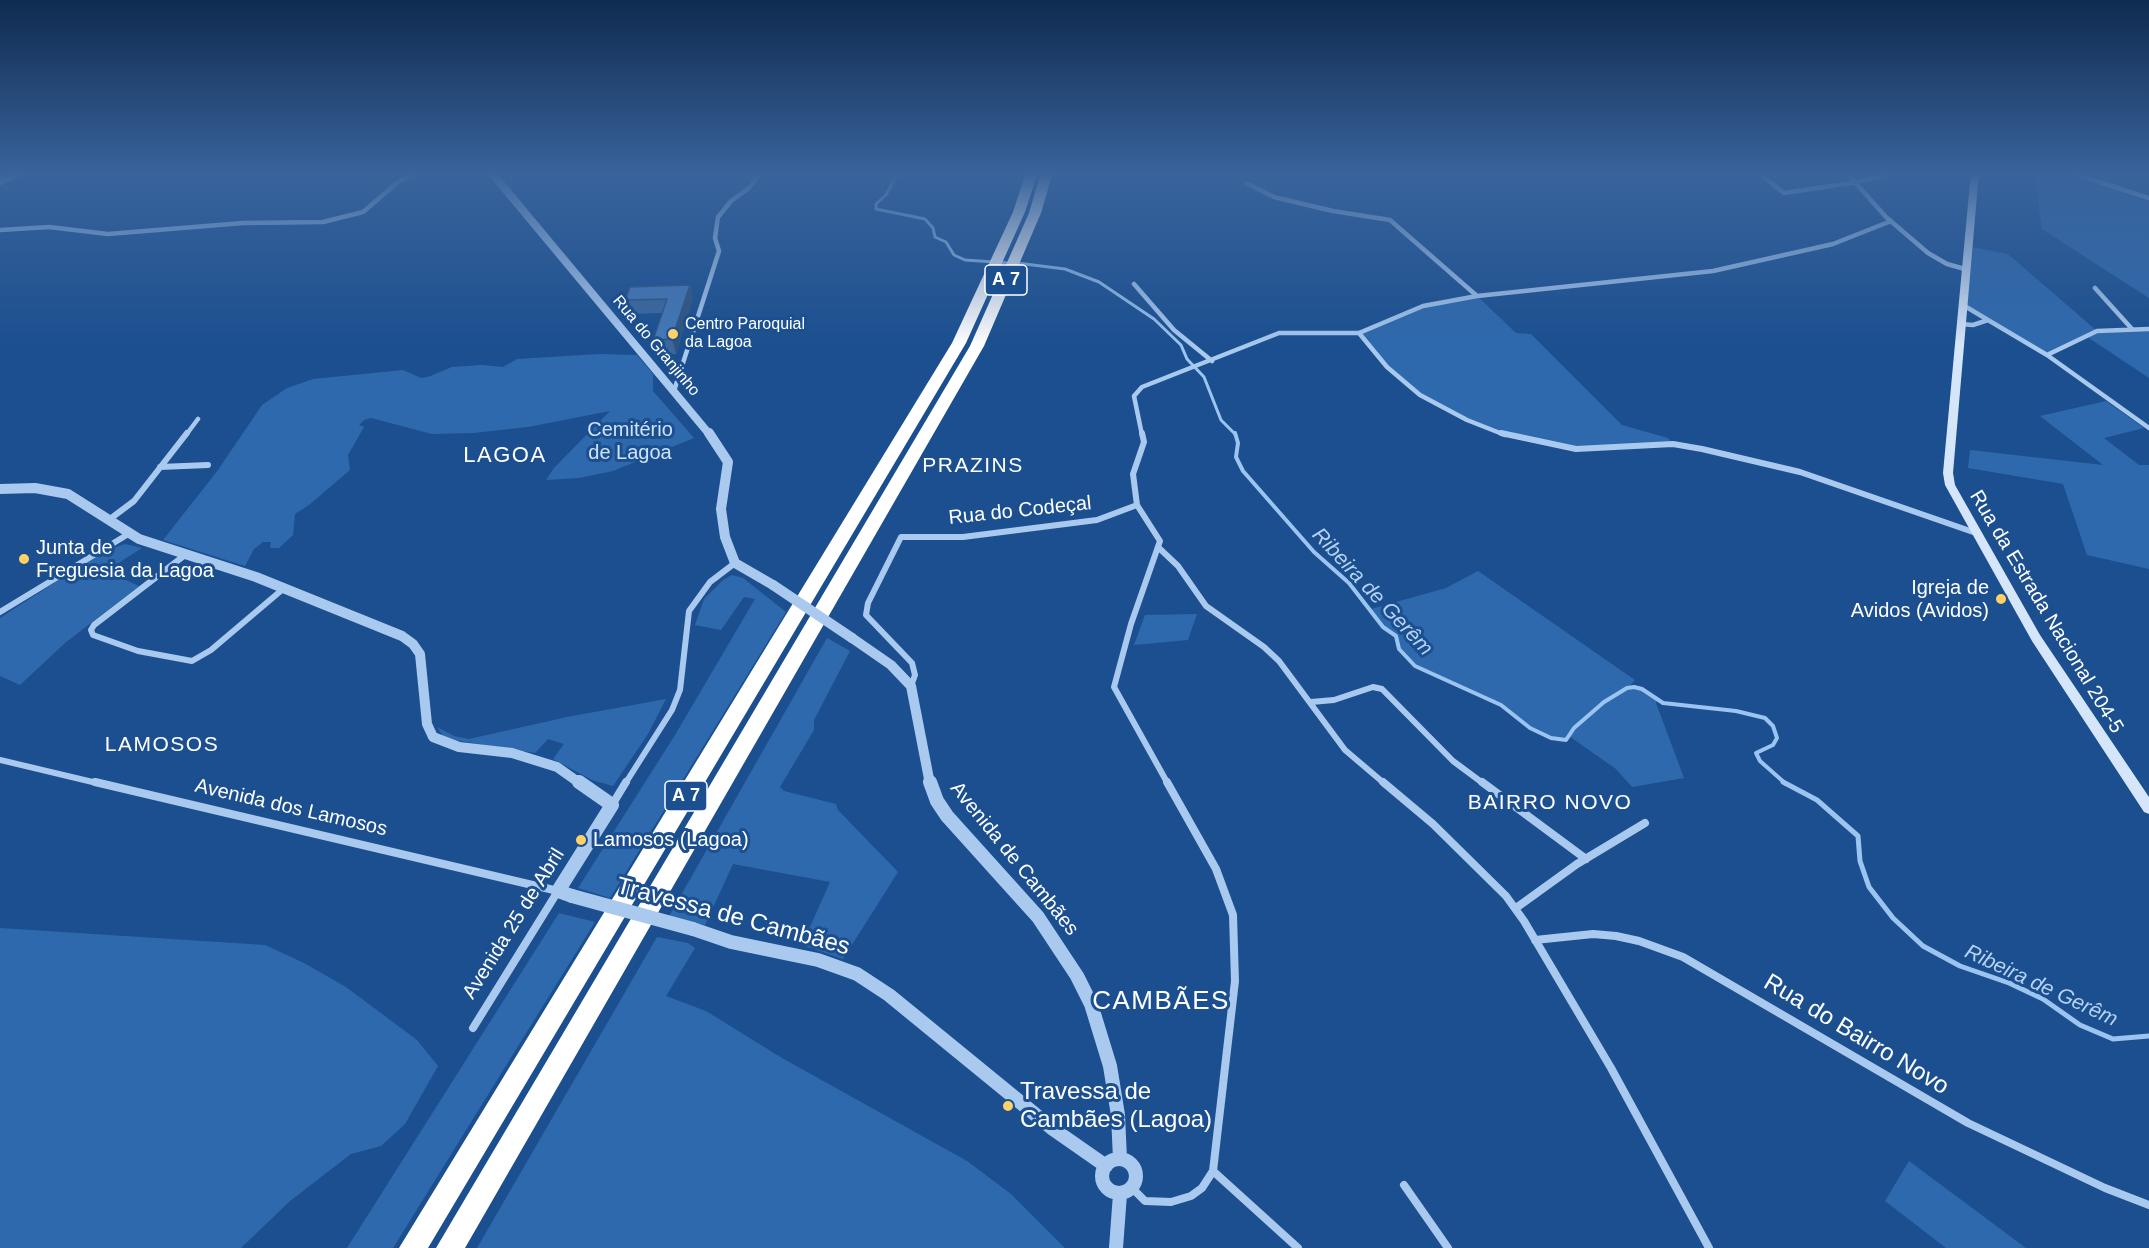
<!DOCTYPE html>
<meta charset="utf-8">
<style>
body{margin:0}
canvas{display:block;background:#1b4f8f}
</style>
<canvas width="2149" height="1248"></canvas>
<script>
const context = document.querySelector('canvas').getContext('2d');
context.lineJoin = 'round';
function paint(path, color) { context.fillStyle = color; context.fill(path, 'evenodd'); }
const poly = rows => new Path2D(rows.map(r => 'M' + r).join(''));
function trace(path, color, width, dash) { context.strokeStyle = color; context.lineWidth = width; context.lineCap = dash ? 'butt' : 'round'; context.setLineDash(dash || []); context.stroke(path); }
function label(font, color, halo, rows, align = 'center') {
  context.font = font + ' Arial,sans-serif'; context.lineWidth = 6; context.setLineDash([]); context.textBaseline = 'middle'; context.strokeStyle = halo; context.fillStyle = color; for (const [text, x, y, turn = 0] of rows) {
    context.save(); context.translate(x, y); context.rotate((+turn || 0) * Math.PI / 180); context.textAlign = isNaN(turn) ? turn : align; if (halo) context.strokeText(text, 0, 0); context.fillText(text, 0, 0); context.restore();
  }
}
paint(poly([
 [2034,172,2069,172,2149,198,2149,298,2042,229],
 [1967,246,2008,254,2097,331,2149,329,2149,378,2086,336,2047,355,1963,305],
 [1477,296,1516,333,1531,334,1622,425,1668,438,1673,444,1576,449,1510,437,1467,420,1420,395,1387,367,1359,333,1423,306],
 [599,354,637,355,653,374,653,391,694,438,613,471,579,478,546,480,554,468,610,411,528,427,473,433,432,434,371,418,364,420,359,425,364,427,348,455,350,470,309,505,295,514,293,535,279,548,270,548,271,542,263,542,254,549,245,566,163,540,218,470,262,405,287,388,313,379,403,370,421,378,428,377,452,367,482,365,503,367,517,359],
 [2106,401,2144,428,2104,438,2139,465,2149,465,2149,569,2087,555,2063,484,1968,468,1970,450,2103,465,2040,416],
 [125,544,142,548,106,571,139,586,65,643,20,685,0,676,0,618,85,563,110,549],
 [1478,571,1635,680,1628,688,1642,689,1657,699,1656,703,1684,778,1632,787,1616,769,1569,736,1566,740,1551,738,1530,728,1501,705,1435,677,1415,666,1399,649,1396,636,1383,627,1371,609,1446,588],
 [732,575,743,578,786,612,610,898,578,888,675,735,755,599,744,597,721,630,695,625,704,599,723,580],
 [1197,614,1188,640,1134,645,1145,615],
 [827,638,850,651,814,720,814,730,780,787,784,791,836,804,838,810,898,872,843,959,802,945,830,882,733,864,705,925,668,918],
 [666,699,648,734,613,786,592,780,553,759,564,744,548,739,535,753,454,740,444,737,437,727,454,736,469,739,567,717],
 [559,913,595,922,393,1248,347,1248],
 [0,928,265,945,304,963,346,987,417,1040,438,1066,405,1124,381,1146,351,1154,290,1201,241,1248,0,1248],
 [657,937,688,943,695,948,666,996,706,1011,782,1058,967,1161,1011,1194,1065,1248,477,1248],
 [1909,1161,2026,1248,1946,1248,1885,1201]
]), '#2e69ad');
trace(poly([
 [898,172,886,195,876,204,876,209,925,219,933,228,935,237,946,242,954,255,965,260,1009,263],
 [1017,263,1065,269,1099,282,1154,319,1181,345,1187,359,1204,377,1221,420,1236,435]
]), '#9cc4f0', 3);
trace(poly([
 [1235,433,1238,443,1236,457,1243,471,1314,552,1349,583,1383,627,1396,636,1399,649,1415,666,1501,705,1530,728,1551,738,1566,740,1574,728,1604,702,1627,688,1634,687,1642,689,1663,703,1736,711,1765,718,1773,726,1777,738,1773,745,1756,753,1760,761,1786,784]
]), '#9cc4f0', 4);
trace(poly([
 [1783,782,1817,800,1858,836,1860,861,1869,887,1893,918,1923,946,1960,966,2009,983,2043,999,2080,1025,2113,1039,2149,1036]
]), '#9cc4f0', 5);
trace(poly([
 [1757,172,1784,193,1857,182,1896,172],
 [1846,172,1886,217,1928,253,1947,264,1965,269],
 [2069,172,2149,198],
 [1246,183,1274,197,1333,211,1390,220,1477,296,1423,306,1359,333],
 [0,230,49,227,108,234,243,223,323,222,363,212,398,182,419,172],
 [1134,284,1174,330,1212,361],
 [2095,288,2132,329],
 [1477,296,1713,271,1833,244,1891,221],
 [1988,320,2047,355,2149,428],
 [1961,324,1973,325,1988,320,1963,305],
 [1359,333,1387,367,1420,395,1467,420,1505,435],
 [2047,355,2097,331,2149,329],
 [674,391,719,251,715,238,718,217,731,201,749,188,761,172],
 [186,435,198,419],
 [1142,435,1134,396,1142,387,1279,333,1359,333]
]), '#a9c9ee', 4.5);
trace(poly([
 [1142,433,1144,442,1133,474,1137,505,1160,541,1131,624,1114,687,1168,784],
 [1501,433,1576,449,1673,444,1702,449,1800,472,1976,533],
 [160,467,208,465],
 [110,519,134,501,187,433],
 [1159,548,1178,566,1206,606,1264,647,1279,661,1345,750,1385,784],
 [185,555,94,625,91,630,93,635,138,651,192,661,211,650,283,589],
 [0,612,130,533],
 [911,686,915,675,912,663,866,615,868,603,901,537,963,537,1097,520,1137,505],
 [1311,702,1334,700,1373,687,1382,689,1453,761,1484,784],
 [0,760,101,784],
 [625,784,672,710,680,690,689,611,710,582,735,563]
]), '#a9c9ee', 6);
trace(poly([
 [95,782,558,891,473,1028],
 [1383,782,1433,824,1506,896,1524,921,1611,1068,1709,1248],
 [1482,782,1586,859],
 [612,805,626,782],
 [1516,908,1577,864,1645,823],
 [1535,940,1593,934,1616,936,1639,941,1683,957,1968,1123,2105,1188,2149,1205],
 [1213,1171,1298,1248],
 [1404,1185,1448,1248],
 [1132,1188,1145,1201,1171,1202,1191,1196,1202,1188,1213,1171,1235,981,1233,915,1216,869,1167,782]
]), '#a9c9ee', 8);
trace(poly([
 [491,172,710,435],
 [0,181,20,172]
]), '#a9c9ee', 8);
trace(poly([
 [709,433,728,462,721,509,725,537,735,563,773,585],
 [0,489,35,488,68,494,139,539,256,577,402,636,413,644,420,654,427,724,433,737,459,747,512,753,557,767,581,784],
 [852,638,891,665,911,686,930,784]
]), '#a9c9ee', 10);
trace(poly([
 [930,782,937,801,947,816,1038,917,1077,976,1091,1004,1110,1066,1118,1115,1120,1159],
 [572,896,558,891,612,805,579,782],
 [693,929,731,942,818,960,857,974,889,995,1053,1129,1106,1166],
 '1102 1176a17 17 0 1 1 34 0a17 17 0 1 1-34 0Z',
 [1116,1248,1120,1194]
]), '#a9c9ee', 14);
paint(poly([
 [1971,172,1979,172,1953,473,1955,485,2040,635,2149,797,2149,814,2144,812,2032,641,1945,485,1943,473,1971,172]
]), '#d6e6fa');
paint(poly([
 [1026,172,1038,172,1025,212,966,343,428,1248,399,1248,952,343,1013,212,1026,172],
 [1041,172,1053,172,1041,213,984,346,465,1248,436,1248,970,346,1029,213,1041,172]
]), '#fff');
trace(poly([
 [773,585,852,638]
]), '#a9c9ee', 10);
trace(poly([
 [572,896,693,929]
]), '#a9c9ee', 14);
paint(poly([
 [690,285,693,299,676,354,657,354,653,340,662,313,630,314,625,300]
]), '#3a679d');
paint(poly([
 [690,285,693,299,676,354,672,339]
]), '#305480');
const building = poly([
 [690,285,672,339,653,340,667,299,625,300,630,287,690,285]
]);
paint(building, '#4478b7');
trace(building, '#305480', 1.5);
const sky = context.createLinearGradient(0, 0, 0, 347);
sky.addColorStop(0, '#0f2b4f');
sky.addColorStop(0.5, '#39639b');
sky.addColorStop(1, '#39639b00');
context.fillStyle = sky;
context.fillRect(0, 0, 2149, 347);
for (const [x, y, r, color] of [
 [673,334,6,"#ffd166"],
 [24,559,6,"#ffd166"],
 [2001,599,6,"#ffd166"],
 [581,840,6,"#ffd166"],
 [1008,1106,6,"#ffd166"]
]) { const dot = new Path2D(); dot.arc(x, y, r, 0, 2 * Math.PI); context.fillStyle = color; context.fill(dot); trace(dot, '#1b4f8f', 2); }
label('16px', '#fff', '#1b4f8f', [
 ["Centro Paroquial",685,325],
 ["da Lagoa",685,343]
], 'left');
label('16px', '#fff', '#1b4f8f', [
 ["Rua do Granjinho",656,346,50]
]);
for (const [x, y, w] of [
 [1006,280,42],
 [686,796,42]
]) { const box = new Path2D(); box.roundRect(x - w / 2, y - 15, w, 30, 4.5); context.fillStyle = '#1b4f8f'; context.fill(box); trace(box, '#fff', 1.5); }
label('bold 18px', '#fff', null, [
 ["A 7",1006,280],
 ["A 7",686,796]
]);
label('20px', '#cfe3fa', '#1b4f8f', [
 ["Cemitério",630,430],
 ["de Lagoa",630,453]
]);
label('20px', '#fff', '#1b4f8f', [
 ["Rua do Codeçal",1020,511,-6],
 ["Rua da Estrada Nacional 204-5",2046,612,59],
 ["Avenida dos Lamosos",291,808,13],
 ["Avenida de Cambães",1014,859,51],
 ["Avenida 25 de Abril",514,924,-58]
]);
label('20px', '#fff', '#1b4f8f', [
 ["Junta de",36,548],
 ["Freguesia da Lagoa",36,571],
 ["Igreja de",1989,588,"right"],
 ["Avidos (Avidos)",1989,611,"right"],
 ["Lamosos (Lagoa)",593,840]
], 'left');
context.letterSpacing = '1.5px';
label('21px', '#fff', '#1b4f8f', [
 ["PRAZINS",973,466],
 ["LAMOSOS",162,745],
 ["BAIRRO NOVO",1550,803]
]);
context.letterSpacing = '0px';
label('italic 21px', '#b5d3f5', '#1b4f8f', [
 ["Ribeira de Gerêm",1372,592,47],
 ["Ribeira de Gerêm",2041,986,25]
]);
context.letterSpacing = '1.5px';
label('22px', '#fff', '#1b4f8f', [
 ["LAGOA",505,456]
]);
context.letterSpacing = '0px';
label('24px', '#fff', '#1b4f8f', [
 ["Travessa de Cambães",733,917,15],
 ["Rua do Bairro Novo",1856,1035,31]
]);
label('24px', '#fff', '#1b4f8f', [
 ["Travessa de",1020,1092],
 ["Cambães (Lagoa)",1020,1120]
], 'left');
context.letterSpacing = '1.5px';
label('26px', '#fff', '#1b4f8f', [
 ["CAMBÃES",1161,1002]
]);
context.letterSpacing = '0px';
</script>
